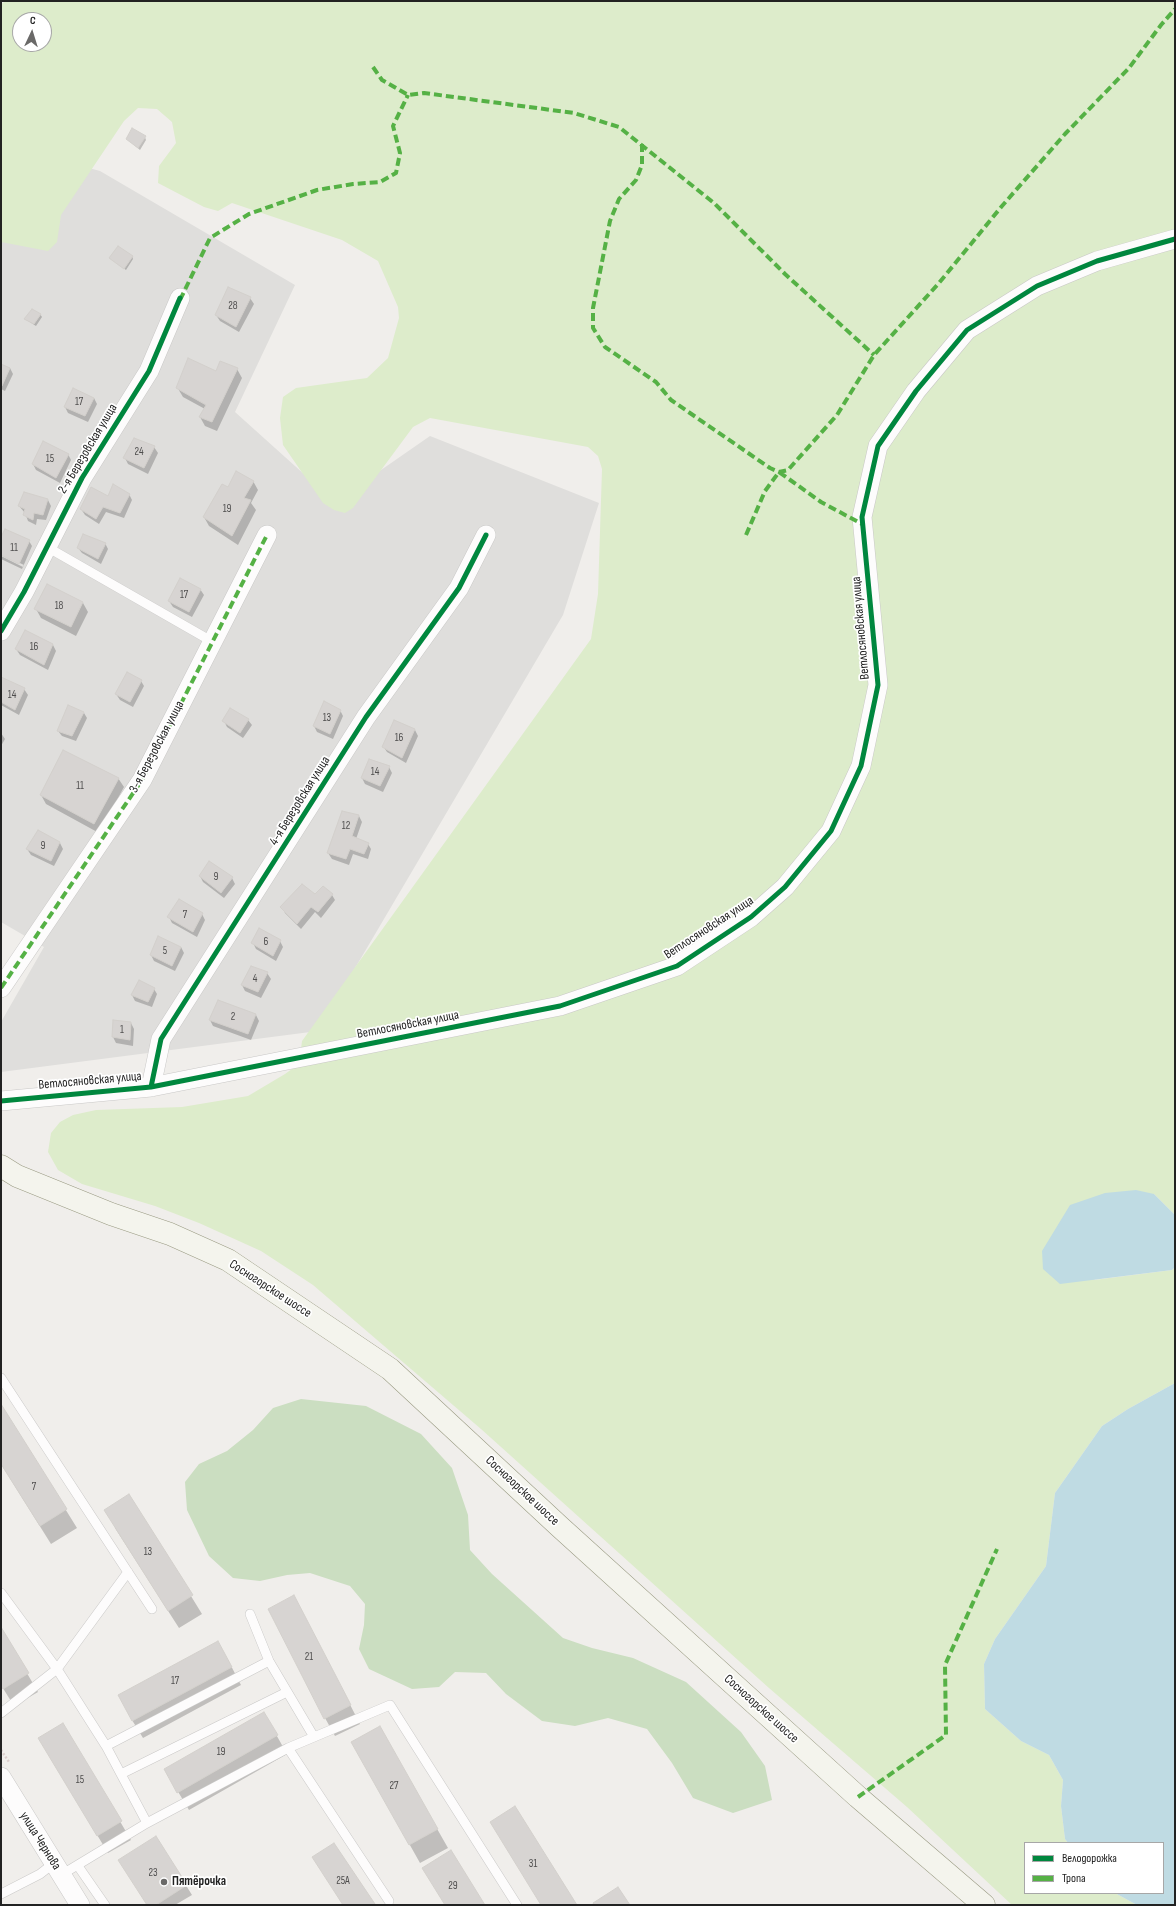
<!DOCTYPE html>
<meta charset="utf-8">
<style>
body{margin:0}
#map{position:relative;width:1176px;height:1906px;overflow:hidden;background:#f0eeeb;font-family:"Sofia Sans Condensed",sans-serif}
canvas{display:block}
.frame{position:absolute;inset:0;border:2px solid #222;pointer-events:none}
.legend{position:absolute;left:1024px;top:1842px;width:140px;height:52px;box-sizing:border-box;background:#fff;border:1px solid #a7a7a7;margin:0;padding:5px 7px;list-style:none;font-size:12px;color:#222}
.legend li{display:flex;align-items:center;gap:8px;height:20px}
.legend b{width:20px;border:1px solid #a7a7a7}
.north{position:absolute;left:12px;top:12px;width:40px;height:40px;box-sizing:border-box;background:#fff;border:1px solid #a7a7a7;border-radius:50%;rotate:4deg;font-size:11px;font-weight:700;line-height:16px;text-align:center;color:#222}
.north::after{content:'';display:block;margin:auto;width:14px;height:18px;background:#6a6968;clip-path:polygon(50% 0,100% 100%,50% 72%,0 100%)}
</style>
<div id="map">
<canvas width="1176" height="1906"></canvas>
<div class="frame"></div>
<ul class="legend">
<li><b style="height:5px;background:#00873e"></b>Велодорожка</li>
<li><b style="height:5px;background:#55b145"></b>Тропа</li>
</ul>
<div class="north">С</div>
</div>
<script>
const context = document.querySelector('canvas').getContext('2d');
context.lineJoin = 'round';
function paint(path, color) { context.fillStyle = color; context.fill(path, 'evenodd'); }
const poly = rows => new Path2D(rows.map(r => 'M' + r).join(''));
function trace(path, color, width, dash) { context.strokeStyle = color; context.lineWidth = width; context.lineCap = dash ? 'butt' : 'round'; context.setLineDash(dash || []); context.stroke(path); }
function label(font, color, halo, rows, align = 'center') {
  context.font = font + ' "Sofia Sans Condensed",sans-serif'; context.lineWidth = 3.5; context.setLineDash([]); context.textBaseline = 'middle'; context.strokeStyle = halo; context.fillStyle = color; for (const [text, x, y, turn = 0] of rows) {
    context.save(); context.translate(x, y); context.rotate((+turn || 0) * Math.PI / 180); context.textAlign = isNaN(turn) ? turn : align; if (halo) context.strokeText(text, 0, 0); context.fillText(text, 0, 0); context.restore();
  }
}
paint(poly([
 [1,144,100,171,295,285,235,412,335,502,430,436,599,503,563,615,318,1031,1,1072,1,1022,44,947,1,922]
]), '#dfdedc');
paint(poly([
 [6,1,1175,1,1175,1215,1154,1194,1094,1280,1172,1270,1175,1267,1175,1383,1128,1409,1102,1426,1055,1493,1046,1566,995,1639,984,1664,985,1709,1021,1741,1049,1755,1063,1780,1061,1806,1065,1839,1068,1843,1025,1843,1025,1893,1115,1893,1137,1905,1012,1905,907,1807,769,1688,481,1429,313,1285,261,1251,199,1223,155,1206,82,1184,58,1170,48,1152,51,1133,60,1122,73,1115,96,1110,182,1107,248,1096,285,1074,299,1064,302,1041,591,639,598,594,602,469,598,456,588,447,430,418,413,427,353,508,345,513,334,510,323,503,283,445,280,418,283,397,296,388,367,378,388,358,399,318,398,307,378,261,342,240,232,203,218,211,204,207,158,183,159,166,176,143,172,122,157,109,138,108,124,121,61,215,57,242,48,251,1,242,1,4],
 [20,20,44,20,44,44,20,44]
]), '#ddeccb');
paint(poly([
 [301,1399,366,1406,421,1434,452,1468,468,1515,470,1550,492,1574,563,1638,592,1648,633,1658,686,1682,741,1732,765,1766,772,1800,733,1813,693,1798,672,1763,647,1729,608,1718,575,1726,542,1721,506,1694,486,1673,455,1672,439,1687,412,1689,369,1669,359,1649,364,1625,365,1604,350,1586,310,1573,287,1575,260,1581,233,1578,209,1556,187,1510,185,1482,199,1464,227,1451,253,1430,273,1408]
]), '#cbdec1');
paint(poly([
 [1136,1190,1154,1194,1175,1215,1175,1267,1172,1270,1060,1284,1043,1269,1042,1251,1070,1205,1105,1193],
 [1175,1383,1175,1905,1137,1905,1115,1893,1163,1893,1163,1843,1068,1843,1065,1839,1061,1806,1063,1780,1049,1755,1021,1741,985,1709,984,1664,995,1639,1046,1566,1055,1493,1102,1426,1128,1409]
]), '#bfdbe3');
paint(poly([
 [145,137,146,140,140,150,127,139],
 [132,256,133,259,126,270,110,258],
 [250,298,254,304,239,332,220,321,216,315],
 [40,314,42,317,36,326,25,319],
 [1,365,10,368,13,374,5,391,1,389],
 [237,369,242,378,217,431,205,426,200,417,205,409,183,397,177,387,217,372],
 [94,398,97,404,88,422,68,413,65,407],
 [135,439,154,447,158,453,148,474,128,464,125,458],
 [68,454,71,460,60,483,36,470,33,464],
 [253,481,258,490,251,503,256,510,238,545,209,526,204,517,229,488],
 [25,493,48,500,51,506,46,520,37,519,36,525,28,521,25,513,19,506],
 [129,494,132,500,124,518,106,512,99,524,85,515,81,509,109,497],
 [1,540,29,541,32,546,22,569,1,559,1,556,23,567,24,565,1,554],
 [105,543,108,549,101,564,82,553,78,548],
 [200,589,204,595,192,617,173,607,169,601],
 [83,603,88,612,76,636,41,618,36,609],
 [25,631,53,645,56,651,48,670,20,655,16,649],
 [1,679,24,689,28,695,19,715,1,705],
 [141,681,144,686,133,707,120,700,116,694],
 [340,710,343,716,333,739,317,732,314,726],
 [84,713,87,718,76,741,62,736,58,731],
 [248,720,252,725,243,738,227,727,224,721],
 [415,730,418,736,406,763,387,752,383,746],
 [1,733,5,739,1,746],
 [389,767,392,773,383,792,365,784,362,778],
 [118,778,124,787,99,833,46,804,41,795],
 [343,812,359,816,362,822,356,839,368,844,371,849,368,859,353,854,349,865,332,859,328,853],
 [38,831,60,843,63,849,54,866,31,855,27,849],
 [200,876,232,878,235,884,224,898,203,882],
 [332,895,335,900,321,918,315,912,301,929,285,913,282,907,315,896],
 [202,914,205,920,197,937,172,923,169,917],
 [280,941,283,947,276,961,256,949,253,943],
 [181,947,184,953,175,971,154,961,151,955],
 [267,973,271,979,261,998,245,991,242,985],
 [154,989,157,994,152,1007,135,1001,132,995],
 [219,1001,256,1015,259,1021,251,1040,213,1026,210,1020],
 [131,1023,134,1029,133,1046,116,1043,113,1037],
 [1,1405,77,1528,51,1544,1,1464],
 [129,1495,202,1614,179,1628,115,1528],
 [294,1596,360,1724,335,1736,325,1718],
 [1,1629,38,1692,14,1706,1,1685],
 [228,1660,241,1685,143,1738,132,1720],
 [264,1713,287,1754,189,1810,165,1770],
 [63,1725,131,1840,108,1853,50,1757],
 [379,1727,448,1848,420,1863,352,1742],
 [156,1837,192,1895,175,1905,147,1905]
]), '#0003');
const building = poly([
 [132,128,146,136,138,148,126,139,132,128],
 [118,246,133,256,124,269,109,258,118,246],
 [228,287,251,297,236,327,215,315,228,287],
 [32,309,41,314,34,324,24,319,32,309],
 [188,358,216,371,220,361,238,368,212,422,199,417,206,405,176,388,188,358],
 [1,364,10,368,2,386,1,385,1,364],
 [73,388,94,398,85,416,64,407,73,388],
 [134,438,155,446,144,468,123,458,134,438],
 [43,441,69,454,56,478,32,464,43,441],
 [236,471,254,481,244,498,251,500,232,536,203,517,222,484,228,487,236,471],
 [113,484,130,494,120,513,103,507,96,519,80,509,91,487,108,496,113,484],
 [24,492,48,499,43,515,34,513,33,520,23,515,25,509,18,506,24,492],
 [5,529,30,540,19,564,1,555,1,537,5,529],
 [83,534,106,543,98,559,77,548,83,534],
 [180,578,201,589,189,612,168,601,180,578],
 [47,584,83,602,71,627,34,609,47,584],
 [25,630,53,644,44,665,15,649,25,630],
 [127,672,142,680,130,702,115,694,127,672],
 [1,677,25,688,15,710,1,702,1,677],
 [324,701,341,710,330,734,313,726,324,701],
 [68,705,84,712,72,736,57,731,68,705],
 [230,708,249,719,240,733,222,721,230,708],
 [394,720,415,729,402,758,382,747,394,720],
 [63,750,119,778,94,824,40,795,63,750],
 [369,759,390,766,380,786,361,778,369,759],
 [342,811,359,815,352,836,369,843,364,854,350,849,346,859,327,853,342,811],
 [38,830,60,842,51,861,26,849,38,830],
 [209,861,233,877,221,893,199,876,209,861],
 [302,884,315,894,323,886,333,894,318,912,311,907,297,924,280,907,302,884],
 [179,899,203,913,193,932,167,917,179,899],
 [259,928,281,940,273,956,251,943,259,928],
 [158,936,181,947,172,966,150,955,158,936],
 [251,966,268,972,258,992,241,985,251,966],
 [139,980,155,988,148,1002,131,995,139,980],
 [218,1000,256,1014,248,1034,209,1020,218,1000],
 [113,1020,131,1022,130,1040,112,1037,113,1020],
 [1,1404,67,1509,40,1526,1,1464,1,1404],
 [129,1494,193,1595,168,1611,104,1510,129,1494],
 [294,1595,351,1705,324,1719,268,1609,294,1595],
 [1,1627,29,1673,3,1689,1,1686,1,1627],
 [218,1641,232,1667,132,1721,118,1695,218,1641],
 [264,1712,278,1735,177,1793,164,1769,264,1712],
 [63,1723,122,1821,97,1836,38,1738,63,1723],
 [380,1726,438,1829,409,1845,351,1742,380,1726],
 [515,1806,577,1905,541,1905,490,1822,515,1806],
 [156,1836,187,1885,156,1905,147,1905,118,1860,156,1836],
 [334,1843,375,1904,374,1905,343,1905,312,1857,334,1843],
 [451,1850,485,1905,445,1905,422,1868,451,1850],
 [618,1887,630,1905,594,1905,593,1903,618,1887]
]);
paint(building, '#d7d4d2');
trace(building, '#d3d0cc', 1);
const service = poly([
 [47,547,213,642],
 [1,1378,152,1609],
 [1,1593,57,1669,106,1746,147,1823],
 [250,1614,269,1661,314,1737],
 [1,1713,57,1669,128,1572],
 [106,1746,269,1661],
 [288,1748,389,1901],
 [121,1774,287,1692],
 [78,1866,105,1905],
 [61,1875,147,1823,288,1748,390,1705,517,1905],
 [1,1894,40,1874,54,1863]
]);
const minor = poly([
 [1,631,24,592,82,478,149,371,180,298],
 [1,988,142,780,267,535],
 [151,1087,161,1039,366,717,459,588,486,535],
 [1,1101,151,1087,560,1006,677,966,751,917,785,887,831,831,861,766,878,685,862,517,878,446,916,391,967,330,1037,286,1097,261,1175,239],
 [1,1777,80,1905]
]);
const secondary = poly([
 [1,1166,17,1176,111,1214,170,1234,228,1260,390,1369,560,1527,858,1797,984,1905]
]);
trace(service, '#c9c8c7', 10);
trace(minor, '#c9c8c7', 20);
trace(secondary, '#999a82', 23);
trace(poly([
 [1,1750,9,1762]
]), '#dccecd', 2.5, [2, 2]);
trace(service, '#fdfcfc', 9);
trace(minor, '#fdfcfc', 19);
trace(secondary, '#f4f4ed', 22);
trace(poly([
 [373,67,382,80,408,95,424,93,574,113,619,127,714,203,785,274,874,355],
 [642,144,642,165,636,180,619,199,610,221,593,308,593,328,605,347,656,382,671,400,770,468,779,472,788,470,837,415,874,355,939,283,1002,206,1065,134,1129,68,1161,25,1175,9],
 [180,300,210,238,249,214,317,190,353,184,380,182,396,173,400,153,393,126,408,95],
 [746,535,765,491,779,472,821,502,862,524],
 [1,988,142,780,267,535],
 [858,1797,946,1735,945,1665,997,1549]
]), '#55b145', 4, [8, 4]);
trace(poly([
 [1,631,24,592,82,478,149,371,180,298],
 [151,1087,161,1039,366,717,459,588,486,535],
 [1,1101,151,1087,560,1006,677,966,751,917,785,887,831,831,861,766,878,685,862,517,878,446,916,391,967,330,1037,286,1097,261,1175,239]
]), '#00873e', 5);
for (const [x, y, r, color] of [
 [164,1882,4,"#6a6968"]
]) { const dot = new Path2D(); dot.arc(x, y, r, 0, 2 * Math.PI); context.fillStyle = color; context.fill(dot); trace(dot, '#fff', 1.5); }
label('11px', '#4f4e4e', null, [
 ["28",233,306],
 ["17",79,402],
 ["24",139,452],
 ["15",50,459],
 ["19",227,509],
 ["11",14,548],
 ["17",184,595],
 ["18",59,606],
 ["16",34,647],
 ["14",12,695],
 ["13",327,718],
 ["16",399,738],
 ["14",375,772],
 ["11",80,786],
 ["12",346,826],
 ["9",43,846],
 ["9",216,877],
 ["7",185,915],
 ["6",266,942],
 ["5",165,951],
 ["4",255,979],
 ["2",233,1017],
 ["1",122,1030],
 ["7",34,1487],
 ["13",148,1552],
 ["21",309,1657],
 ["17",175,1681],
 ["19",221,1752],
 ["15",80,1780],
 ["27",394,1786],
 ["31",533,1864],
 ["23",153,1873],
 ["25А",343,1881],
 ["29",453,1886]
]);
label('13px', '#222', '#fff', [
 ["2-я Березовская улица",88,449,-59],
 ["Ветлосяновская улица",861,628,-95],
 ["3-я Березовская улица",157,747,-62],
 ["4-я Березовская улица",300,801,-58],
 ["Ветлосяновская улица",709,928,-33],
 ["Ветлосяновская улица",408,1025,-11],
 ["Ветлосяновская улица",90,1081,-5],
 ["Сосногорское шоссе",270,1289,33],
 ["Сосногорское шоссе",522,1491,43],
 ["Сосногорское шоссе",761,1709,42],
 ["улица Чернова",40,1841,58]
]);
label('bold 13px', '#222', '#fff', [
 ["Пятёрочка",172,1882]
], 'left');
</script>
